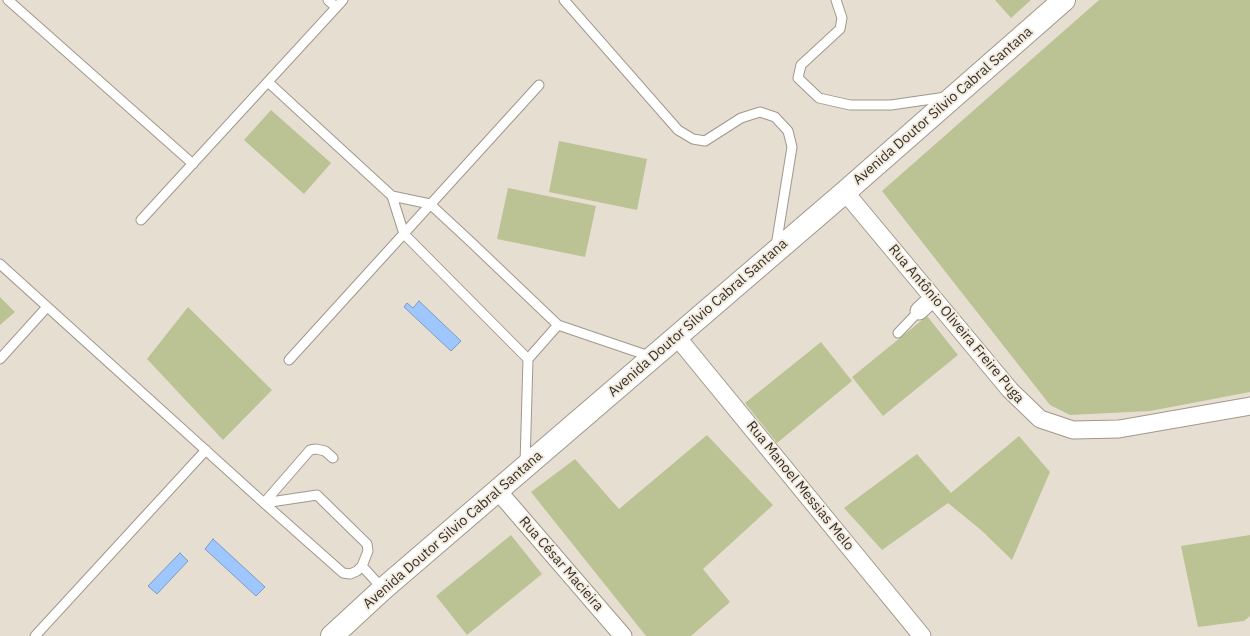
<!DOCTYPE html>
<meta charset="utf-8">
<style>
body{margin:0}
canvas{display:block;background:#e6ded1}
</style>
<canvas width="1250" height="636"></canvas>
<script>
const context = document.querySelector('canvas').getContext('2d');
context.lineJoin = 'round';
function paint(path, color) { context.fillStyle = color; context.fill(path, 'evenodd'); }
const poly = rows => new Path2D(rows.map(r => 'M' + r).join(''));
function trace(path, color, width, dash) { context.strokeStyle = color; context.lineWidth = width; context.lineCap = dash ? 'butt' : 'round'; context.setLineDash(dash || []); context.stroke(path); }
function label(font, color, halo, rows, align = 'center') {
  context.font = font + ' "IBM Plex Sans",sans-serif'; context.lineWidth = 4; context.setLineDash([]); context.textBaseline = 'middle'; context.strokeStyle = halo; context.fillStyle = color; for (const [text, x, y, turn = 0] of rows) {
    context.save(); context.translate(x, y); context.rotate((+turn || 0) * Math.PI / 180); context.textAlign = isNaN(turn) ? turn : align; if (halo) context.strokeText(text, 0, 0); context.fillText(text, 0, 0); context.restore();
  }
}
paint(poly([
 [995,0,1031,0,1011,18],
 [1099,0,1250,0,1250,392,1150,411,1070,415,1050,405,882,191],
 [271,110,331,163,304,194,244,140],
 [559,141,647,159,637,210,549,192],
 [508,188,596,206,585,257,497,239],
 [0,297,15,312,0,325],
 [188,307,272,390,223,440,147,359],
 [927,316,958,355,883,416,852,377],
 [821,342,852,381,777,443,745,403],
 [707,435,773,505,703,569,730,602,691,636,646,636,531,492,575,459,619,509],
 [1019,436,1050,472,1012,560,981,530,948,503,882,550,844,508,917,454,951,493],
 [511,535,542,574,467,635,436,596],
 [1250,535,1250,616,1244,621,1198,627,1181,546]
]), '#bbc395');
const water = poly([
 [419,301,461,341,451,351,404,307,407,303,413,308,419,301],
 [213,539,265,587,256,596,205,549,213,539],
 [180,553,188,561,157,594,148,586,180,553]
]);
paint(water, '#9fc7ff');
trace(water, '#7e99bf', 1);
const lane = poly([
 [8,0,193,164],
 [328,0,336,7],
 [564,0,678,130,693,139,705,141,741,118,760,112,775,117,788,131,792,147,776,246],
 [836,0,842,18,840,29,801,65,798,78,819,98,850,105,891,105,946,97],
 [268,82,392,196,430,204,471,242,558,325,652,357],
 [392,196,404,234,528,359,525,464],
 [141,220,343,0],
 [0,264,264,503,343,573,350,574,357,571,362,566,368,551,367,544,317,495,264,503],
 [898,333,919,311],
 [0,359,47,307],
 [528,359,558,325],
 [289,360,539,85],
 [264,503,310,450,316,449,325,451,333,458],
 [362,566,383,589],
 [35,636,206,450]
]);
const street = poly([
 [845,192,1010,390,1040,419,1073,430,1119,429,1250,406],
 [919,311,933,298],
 [677,337,922,636],
 [498,491,623,636]
]);
const secondary = poly([
 [332,636,383,589,845,192,1064,0]
]);
trace(lane, '#a0988c', 11);
trace(street, '#a0988c', 19);
trace(secondary, '#a0988c', 24);
trace(lane, '#fff', 9);
trace(street, '#fff', 17);
trace(secondary, '#fff', 22);
label('14px', '#312e29', '#f3ebde', [
 ["Avenida Doutor Silvio Cabral Santana",943,106,-41],
 ["Avenida Doutor Silvio Cabral Santana",698,318,-41],
 ["Rua Antônio Oliveira Freire Puga",956,324,50],
 ["Rua Manoel Messias Melo",800,486,51],
 ["Avenida Doutor Silvio Cabral Santana",453,530,-41],
 ["Rua César Macieira",561,564,49]
]);
</script>
